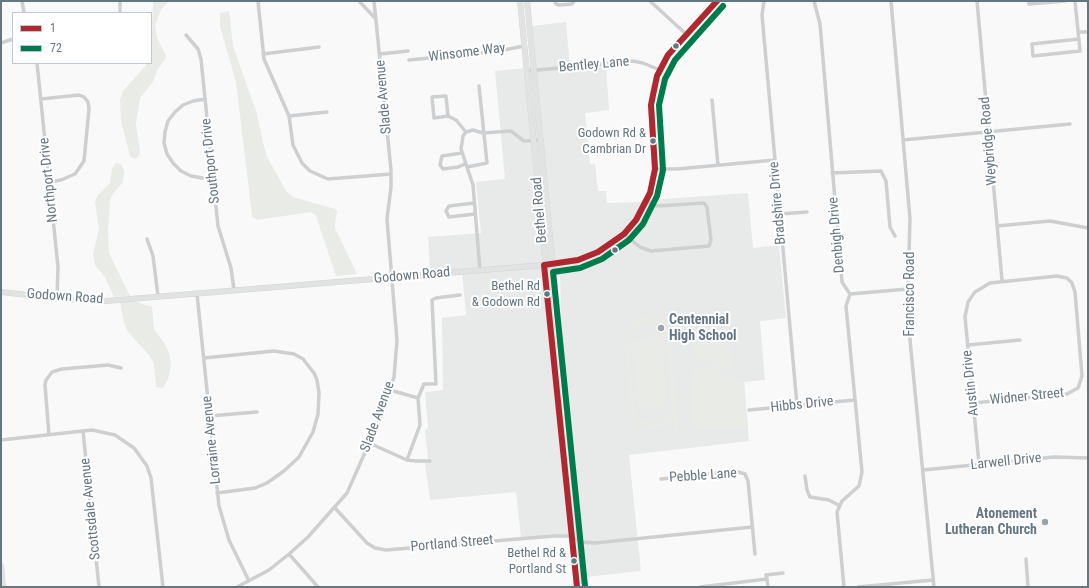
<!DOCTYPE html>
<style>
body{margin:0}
#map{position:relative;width:1089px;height:588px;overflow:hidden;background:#f9f9f9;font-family:"Roboto Condensed",sans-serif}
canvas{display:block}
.frame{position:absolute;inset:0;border:2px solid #657683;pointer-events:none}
.legend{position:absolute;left:12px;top:12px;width:140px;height:52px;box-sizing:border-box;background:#fff;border:1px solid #c1c8cd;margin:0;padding:5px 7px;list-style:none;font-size:12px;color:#657683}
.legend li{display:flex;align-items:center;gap:8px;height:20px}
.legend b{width:20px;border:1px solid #c1c8cd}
</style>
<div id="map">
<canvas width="1089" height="588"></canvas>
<div class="frame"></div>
<ul class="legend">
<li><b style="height:5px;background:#af272f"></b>1</li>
<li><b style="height:5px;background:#007b4b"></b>72</li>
</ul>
</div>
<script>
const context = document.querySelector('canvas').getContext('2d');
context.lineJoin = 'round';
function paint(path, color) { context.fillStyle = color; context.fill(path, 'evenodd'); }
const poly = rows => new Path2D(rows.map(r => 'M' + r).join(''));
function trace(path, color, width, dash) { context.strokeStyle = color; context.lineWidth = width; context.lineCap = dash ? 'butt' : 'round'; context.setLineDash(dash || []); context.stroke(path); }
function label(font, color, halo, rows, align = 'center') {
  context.font = font + ' "Roboto Condensed",sans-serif'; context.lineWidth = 4; context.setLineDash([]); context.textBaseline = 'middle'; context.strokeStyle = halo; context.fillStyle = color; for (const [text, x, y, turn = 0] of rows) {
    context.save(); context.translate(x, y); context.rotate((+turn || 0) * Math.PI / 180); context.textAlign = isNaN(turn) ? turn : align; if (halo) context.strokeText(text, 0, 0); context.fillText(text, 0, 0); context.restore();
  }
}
paint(poly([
 [566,22,570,68,606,64,609,110,585,113,590,164,595,164,598,191,606,191,607,203,641,202,648,205,650,200,748,193,753,248,779,245,786,318,760,321,765,380,744,382,749,441,629,455,641,571,586,577,562,341,560,275,561,270,542,273,569,534,521,538,516,492,430,500,425,464,428,459,425,431,428,428,425,392,443,390,442,318,466,315,462,271,430,274,428,237,481,233,476,182,505,179,495,71,536,67,532,26]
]), '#e8e9e9');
paint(poly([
 [153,1,169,1,161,10,155,25,157,38,166,55,165,60,157,70,153,82,140,98,136,124,140,152,138,157,134,159,130,156,121,121,120,100,123,91,148,63,151,63],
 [229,11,233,46,257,114,263,143,267,157,286,191,293,197,335,209,337,212,335,222,335,228,357,274,336,276,316,216,311,212,257,220,252,216,236,82,220,26,220,13],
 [116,163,121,164,124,171,123,182,112,195,110,201,108,233,109,253,130,296,114,297,105,277,95,265,93,254,99,229,95,202,98,195,110,183,112,168],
 [133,301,152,307,154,329,165,344,170,356,171,366,168,379,163,388,156,387,154,364,149,355,128,332,124,323,120,302],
 [641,317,649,317,659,320,667,328,670,335,679,430,674,430,673,419,662,427,652,429,638,424,631,415,624,339,629,325],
 [643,322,651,322,659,326,663,330,666,339,672,407,668,418,655,424,641,420,637,416,634,407,628,339,633,328],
 [727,328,729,329,733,368,714,367,705,362,696,353,691,345,689,333],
 [662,337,668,406,638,408,632,340],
 [692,369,714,369,744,382,748,429,691,429]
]), '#e8ebe6');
const secondary = poly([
 [1,292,73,300,106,301,544,265],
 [1,566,3,587]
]);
const primary = poly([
 [520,1,577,587],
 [527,1,584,587],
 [544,265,578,260,598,252,609,246,624,234,636,220,650,193,655,169,651,105,653,91,657,76,668,55,717,1]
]);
trace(secondary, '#d5d6d7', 6);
trace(primary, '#d5d6d7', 6);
trace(poly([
 [22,1,24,13],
 [120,1,120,13],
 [258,1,264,59,289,116,293,145,302,163,310,171,328,179,391,174],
 [359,1,375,18],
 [555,1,556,4,559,5,572,4,574,1],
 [650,1,687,35],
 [764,1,762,15,797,405],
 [814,1,820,24,842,282,850,294,846,306,862,472,859,486,842,501,837,512,844,587],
 [891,1,910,219,908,289,910,340,934,587],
 [977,1,1002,280],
 [1029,1,1029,4,1065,1],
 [1075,1,1080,51,1033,56,1032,44,1079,39],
 [1078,32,1088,32],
 [186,35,198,49,201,59,218,226,231,268,234,290],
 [1,43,13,39],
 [263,54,319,47],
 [380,54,408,51],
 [409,60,499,51,524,46],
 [37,63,58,267,57,298],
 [527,71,633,61,643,63,660,70],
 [41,99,79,95,84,97,88,102,89,109,84,161,75,174,61,180,50,182],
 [205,99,193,101,183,105,175,112,168,121,165,132,164,143,167,154,173,163,181,171,191,176,202,178,213,177],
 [712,100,718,165],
 [289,116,327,112],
 [448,116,446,96,432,97,434,118,448,116,456,120,466,132],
 [903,140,1070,124],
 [462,153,442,156,440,165,443,169,458,167,465,164],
 [467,167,487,163,479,86],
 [655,169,677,169,775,160],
 [832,173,881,171,886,181,890,227,895,236],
 [474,203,449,206,446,211,449,217,475,214],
 [779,214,807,212],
 [997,226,1050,221,1088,228],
 [624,234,640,247,651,251,709,246,711,240,707,207,704,203,658,206,646,202],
 [147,239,153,256,158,296],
 [480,270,473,185,461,149,463,136,466,132,473,130,483,133,511,131,524,141,541,140],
 [197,294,219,506,229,540,249,581],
 [850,294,908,289],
 [968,345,1020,340],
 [204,358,274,351,294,354,303,359,314,373,317,380,319,393,318,414,313,432,299,457,284,471,267,483,255,488,217,493],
 [390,390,418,398],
 [973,403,1067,394,1078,388,1082,376,1075,292,1072,283,1067,278,1057,276,990,283,975,292,968,302,965,317,979,464],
 [749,410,855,400],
 [209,416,257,412],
 [83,431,99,587],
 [49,435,45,385,46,380,52,372,62,369,108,365,121,368],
 [1,440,92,430,115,435,134,448,147,466,151,478,163,587],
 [369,443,407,460,415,461,430,461],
 [407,460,420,425,418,398,424,384,436,384,432,300,436,298,460,295],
 [923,470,1054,457,1088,458],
 [805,476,807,490,810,497,829,500,840,506],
 [661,479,735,471,745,474,748,481,755,554],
 [335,508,367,543,375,548,386,550,554,536,568,536,580,542,595,543,752,527],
 [289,554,318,587],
 [1026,559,1028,587],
 [767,579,768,587],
 [237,587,269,570,289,554,308,537,347,493,383,412,394,377,397,341,387,219,391,187,391,170,374,1],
 [700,587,767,579,766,575,783,573],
 [858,587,933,580]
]), '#cecfd0', 3.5);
trace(secondary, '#e1e2e2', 5);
trace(primary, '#e1e2e2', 5.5);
trace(poly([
 [577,587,544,265,578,260,598,252,624,234,636,220,650,193,655,169,651,105,657,76,668,55,717,1]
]), '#af272f', 6);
trace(poly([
 [585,586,553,272,580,268,602,259,629,240,643,224,657,196,663,170,659,105,665,79,675,60,723,6]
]), '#007b4b', 6);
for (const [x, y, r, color] of [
 [676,46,3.5,"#657683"],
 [653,141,3.5,"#657683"],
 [615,250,3.5,"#657683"],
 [547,294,3.5,"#657683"],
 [661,328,4,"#99a4ac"],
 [1045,522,4,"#99a4ac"],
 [574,561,3.5,"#657683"]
]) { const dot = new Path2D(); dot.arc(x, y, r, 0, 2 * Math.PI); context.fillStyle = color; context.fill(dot); trace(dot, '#fff', 1.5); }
label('13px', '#657683', '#fff', [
 ["Godown Rd &",646,134],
 ["Cambrian Dr",646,150],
 ["Bethel Rd",540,287],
 ["& Godown Rd",540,303],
 ["Bethel Rd &",566,554],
 ["Portland St",566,570]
], 'right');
label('14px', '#657683', '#fff', [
 ["Winsome Way",467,53,-7],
 ["Bentley Lane",594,65,-5],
 ["Slade Avenue",384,97,-95],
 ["Weybridge Road",989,141,-95],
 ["Southport Drive",211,161,-96],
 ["Northport Drive",49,180,-96],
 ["Bradshire Drive",778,203,-95],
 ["Bethel Road",540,210,-95],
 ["Denbigh Drive",837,235,-95],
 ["Godown Road",412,276,-5],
 ["Francisco Road",910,294,-90],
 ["Godown Road",65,297,4],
 ["Austin Drive",971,383,-96],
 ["Widner Street",1027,397,-6],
 ["Hibbs Drive",802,405,-6],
 ["Slade Avenue",378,417,-70],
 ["Lorraine Avenue",212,440,-96],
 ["Larwell Drive",1006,462,-6],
 ["Pebble Lane",703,476,-4],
 ["Scottsdale Avenue",91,509,-96],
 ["Portland Street",452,544,-5]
]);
label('bold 14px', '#657683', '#fff', [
 ["Centennial",669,320],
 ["High School",669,336],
 ["Atonement",1037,514,"right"],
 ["Lutheran Church",1037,530,"right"]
], 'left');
</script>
